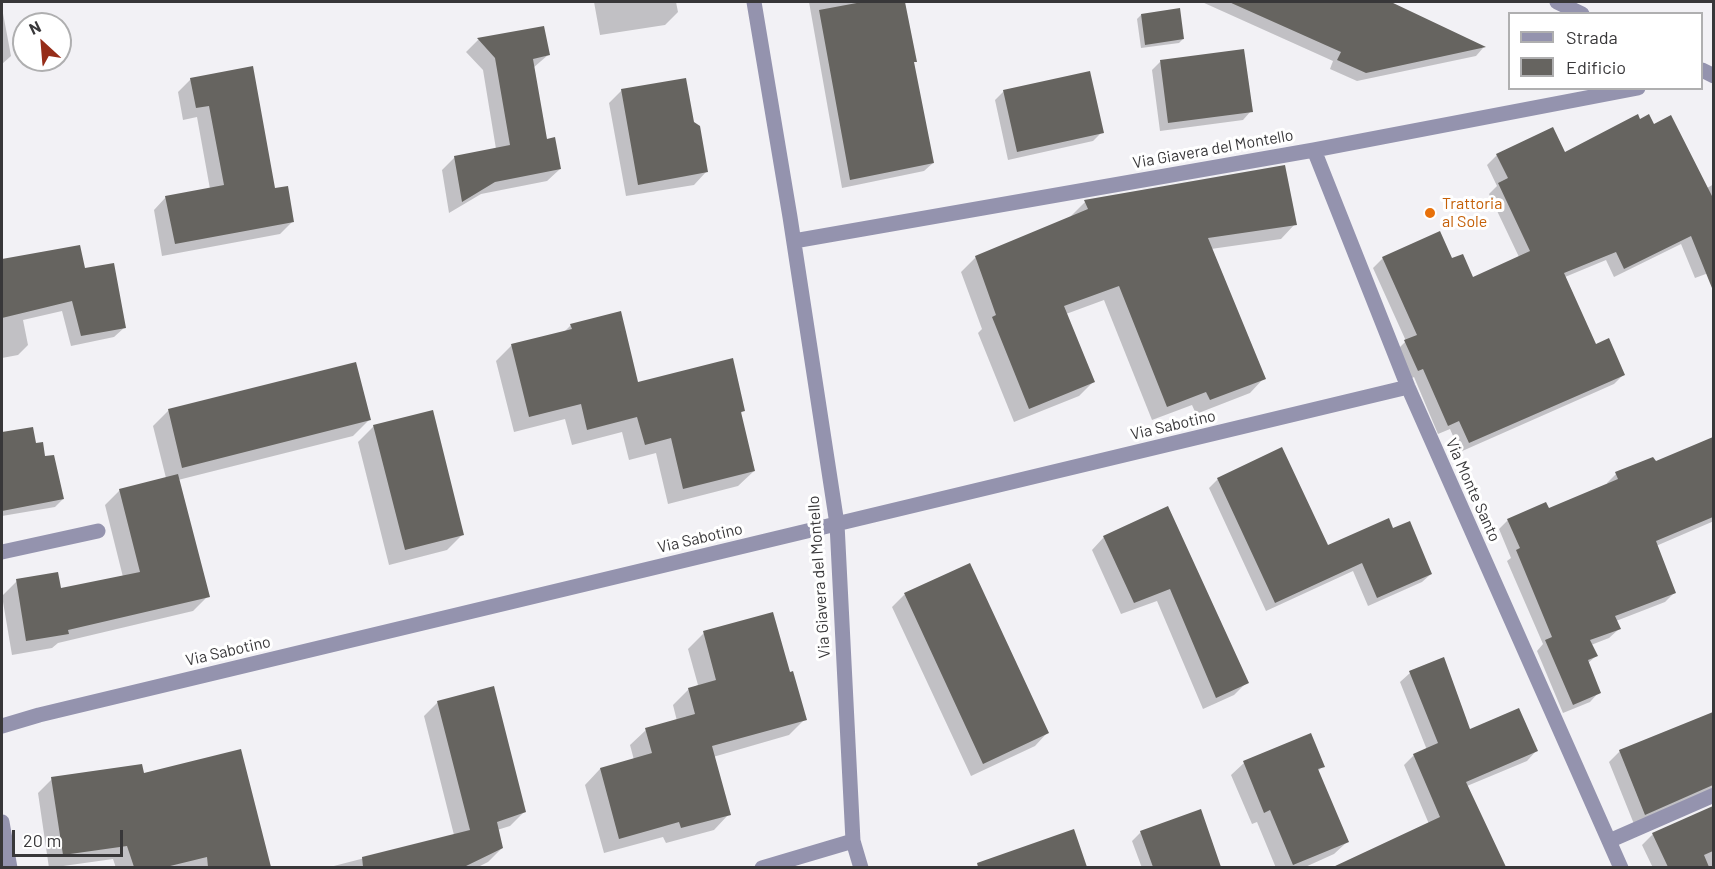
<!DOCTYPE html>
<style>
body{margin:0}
#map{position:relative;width:1715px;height:869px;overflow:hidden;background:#f2f1f5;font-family:Barlow,sans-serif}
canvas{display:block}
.frame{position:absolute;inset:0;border:3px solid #383739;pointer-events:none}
.legend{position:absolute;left:1508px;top:12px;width:195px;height:78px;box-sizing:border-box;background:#fff;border:2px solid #afafb0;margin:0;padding:8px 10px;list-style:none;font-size:18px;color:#383739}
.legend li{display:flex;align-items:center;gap:12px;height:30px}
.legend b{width:30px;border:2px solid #afafb0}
.north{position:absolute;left:12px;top:12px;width:60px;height:60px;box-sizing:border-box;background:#fff;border:2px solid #afafb0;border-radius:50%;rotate:334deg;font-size:16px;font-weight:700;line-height:24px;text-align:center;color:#383739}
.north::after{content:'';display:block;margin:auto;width:21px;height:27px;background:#962d19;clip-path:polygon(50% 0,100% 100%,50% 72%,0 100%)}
.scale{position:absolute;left:12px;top:830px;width:111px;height:27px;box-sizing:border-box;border:3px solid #383739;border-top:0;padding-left:8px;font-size:18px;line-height:21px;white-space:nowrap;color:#383739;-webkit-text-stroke:4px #fff;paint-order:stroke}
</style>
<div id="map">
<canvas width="1715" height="869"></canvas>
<div class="frame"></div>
<ul class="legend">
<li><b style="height:8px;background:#9493ae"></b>Strada</li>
<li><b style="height:16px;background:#666460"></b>Edificio</li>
</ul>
<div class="north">N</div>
<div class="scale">20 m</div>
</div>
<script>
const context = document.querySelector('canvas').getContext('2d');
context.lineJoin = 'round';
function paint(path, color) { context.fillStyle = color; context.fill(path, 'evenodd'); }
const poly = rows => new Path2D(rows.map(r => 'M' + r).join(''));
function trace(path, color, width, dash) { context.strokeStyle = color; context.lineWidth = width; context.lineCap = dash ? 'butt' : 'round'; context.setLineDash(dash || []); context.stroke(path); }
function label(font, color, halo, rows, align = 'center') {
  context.font = font + ' Barlow,sans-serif'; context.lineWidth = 6; context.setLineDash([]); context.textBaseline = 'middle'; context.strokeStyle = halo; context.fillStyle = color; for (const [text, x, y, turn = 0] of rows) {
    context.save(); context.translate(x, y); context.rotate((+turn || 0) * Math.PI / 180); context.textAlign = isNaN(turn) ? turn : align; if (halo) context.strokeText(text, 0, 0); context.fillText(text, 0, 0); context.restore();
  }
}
paint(poly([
 [594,2,676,2,678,12,665,25,600,35],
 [809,2,904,2,915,61,913,64,933,163,924,171,842,188],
 [1202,2,1388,2,1483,48,1476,56,1357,81,1330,69,1333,61],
 [2,8,11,56,2,64],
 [1141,15,1183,39,1179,43,1141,48,1137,19],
 [543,27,548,55,533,68,546,141,560,169,547,181,481,194,449,213,442,170,455,157,496,149,483,70,466,52,478,40],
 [1160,62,1251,111,1243,120,1160,131,1152,70],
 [191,79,273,190,293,221,280,234,162,256,154,210,166,197,210,189,197,117,183,120,178,92],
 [622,90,706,172,694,185,626,196,609,103],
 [1004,91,1102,132,1093,141,1008,160,995,100],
 [1640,121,1653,126,1707,188,1714,184,1714,271,1695,278,1681,244,1614,277,1606,260,1565,277,1595,346,1624,374,1614,384,1460,452,1450,429,1438,434,1414,377,1408,380,1396,351,1406,341,1373,268,1383,258,1451,260,1472,279,1519,257,1489,194,1497,186,1487,165,1497,155,1552,129,1564,154],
 [1085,202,1295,224,1281,239,1211,249,1264,378,1250,393,1196,414,1192,405,1152,420,1104,300,1066,314,1093,382,1079,396,1014,422,978,333,982,329,961,272,976,257,1072,218,1071,216],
 [78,247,83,270,125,327,114,337,71,346,62,311,23,320,28,345,18,355,2,358,2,261],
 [571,325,637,384,744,410,740,414,754,471,738,486,668,504,656,453,629,460,622,432,572,445,565,419,514,432,496,361,512,345,563,333],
 [169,410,369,420,353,436,178,480,208,596,193,611,58,643,52,648,12,655,2,596,17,581,60,590,123,577,105,505,120,490,166,478,153,426],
 [374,426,463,534,447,550,389,565,358,442],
 [32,429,35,445,44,458,63,499,55,507,2,516,2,434],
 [1714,438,1714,521,1656,546,1674,593,1665,602,1616,621,1619,629,1609,638,1591,645,1596,656,1587,664,1599,692,1590,702,1563,713,1537,651,1543,644,1507,561,1511,558,1499,529,1508,520,1548,510,1608,485,1607,483,1616,474,1655,463],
 [1218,479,1327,547,1392,530,1431,574,1422,582,1368,606,1353,571,1266,611,1209,488],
 [1167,508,1247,682,1234,695,1203,709,1157,601,1121,614,1092,550,1104,537],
 [969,565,1047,733,1035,746,971,776,892,607,904,595],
 [704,633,789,674,805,719,789,735,713,757,729,814,714,830,666,843,663,837,604,853,585,785,600,769,634,760,630,745,646,730,677,721,673,705,689,689,698,685,688,649],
 [1443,659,1470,731,1536,751,1527,761,1467,786,1505,868,1345,868,1352,860,1429,824,1404,765,1414,755,1427,750,1400,682,1410,673],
 [438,702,524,812,510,826,497,830,502,848,488,862,476,868,326,868,454,835,424,716],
 [1714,713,1714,868,1653,868,1642,845,1653,834,1712,808,1713,803,1634,824,1609,762,1620,751],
 [240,751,269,868,116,868,113,859,49,868,38,793,52,779,143,775],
 [1244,763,1323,766,1318,771,1347,842,1334,854,1303,868,1276,868,1257,822,1252,824,1231,775],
 [1073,831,1086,868,1007,868,1005,859],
 [1141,832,1219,866,1142,868,1132,841]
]), '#0003');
paint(poly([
 [862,2,905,2,917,62,914,62,934,163,850,180,819,10],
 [1229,2,1391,2,1486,47,1366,73,1337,60,1341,52],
 [1180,8,1184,39,1145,45,1141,14],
 [544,26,550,55,533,59,547,139,555,137,561,169,495,182,462,202,454,156,510,145,495,58,477,38],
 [1244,49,1253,112,1168,123,1160,60],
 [253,66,275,188,288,186,294,222,175,244,165,196,224,185,209,106,196,108,190,78],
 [1090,71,1104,133,1017,152,1003,90],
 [686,78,694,122,700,126,708,172,638,185,621,89],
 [1638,114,1640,119,1649,114,1654,124,1671,115,1713,198,1713,288,1712,288,1691,236,1624,269,1616,252,1564,273,1596,344,1609,338,1625,375,1469,443,1459,421,1448,426,1423,369,1418,371,1404,340,1417,335,1382,257,1440,231,1452,258,1463,254,1473,277,1530,251,1498,183,1508,178,1496,154,1553,127,1565,152],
 [1285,165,1297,225,1208,238,1266,379,1210,400,1206,392,1167,407,1119,286,1064,306,1095,382,1029,409,992,317,996,315,975,256,1088,209,1084,200],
 [80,245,85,268,114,263,126,328,81,336,72,301,2,318,2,259],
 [621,311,638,382,733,358,745,411,741,412,755,471,683,489,671,438,645,445,637,417,587,430,581,404,529,417,511,344,572,329,570,324],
 [356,362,371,420,182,468,168,409],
 [433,410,464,535,405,550,373,425],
 [33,427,36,443,43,442,45,456,54,455,64,499,2,511,2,432],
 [1713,437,1713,517,1656,541,1676,593,1615,616,1621,629,1590,640,1598,656,1588,660,1601,693,1573,705,1545,640,1552,637,1516,550,1520,548,1507,519,1546,502,1549,508,1618,479,1615,472,1653,457,1656,461],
 [1282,447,1328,545,1389,518,1393,528,1410,521,1432,574,1377,598,1362,563,1275,603,1217,478],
 [178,474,210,597,68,630,69,634,26,641,16,579,58,572,61,588,140,572,119,489],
 [1168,506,1249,683,1216,698,1170,589,1134,603,1103,536],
 [970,563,1049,733,983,764,904,593],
 [773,612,790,672,793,671,807,720,712,746,731,815,681,828,679,822,619,839,600,768,652,753,645,728,695,714,688,688,716,680,703,631],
 [1444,657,1470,729,1519,708,1538,751,1466,782,1506,867,1333,867,1440,817,1413,754,1438,743,1409,671],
 [494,686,526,812,497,822,503,848,464,867,363,867,362,857,470,830,437,701],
 [1713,712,1713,785,1645,815,1619,750],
 [1311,733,1325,767,1318,769,1349,842,1293,865,1270,810,1264,813,1243,761],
 [241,749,271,867,208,867,207,857,166,867,134,867,127,846,63,855,51,777,142,764,144,773],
 [1713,806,1713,851,1704,855,1709,867,1668,867,1652,833],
 [1201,809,1221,867,1153,867,1140,831],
 [1074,829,1087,867,978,867,977,863]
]), '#666460');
trace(poly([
 [754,2,790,217,837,524,853,841,861,868],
 [1557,2,1582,14],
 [1702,70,1714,76],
 [1314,150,1408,387,1621,868],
 [794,241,1314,150,1638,88],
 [2,552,98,531],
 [2,726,39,715,1408,387],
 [2,822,10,868],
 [1609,841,1714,795],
 [762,868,853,841]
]), '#9493ae', 15);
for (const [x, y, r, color] of [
 [1430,213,6,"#e8710a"]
]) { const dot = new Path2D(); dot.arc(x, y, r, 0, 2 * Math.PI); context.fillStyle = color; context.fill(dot); trace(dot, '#fff', 2); }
label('16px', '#383739', '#fff', [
 ["Via Giavera del Montello",1213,149,-10],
 ["Via Sabotino",1173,425,-13],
 ["Via Monte Santo",1473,490,66],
 ["Via Sabotino",700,538,-13],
 ["Via Giavera del Montello",819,577,-94],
 ["Via Sabotino",228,651,-13]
]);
label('16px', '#c56008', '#fff', [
 ["Trattoria",1442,204],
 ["al Sole",1442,222]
], 'left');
</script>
